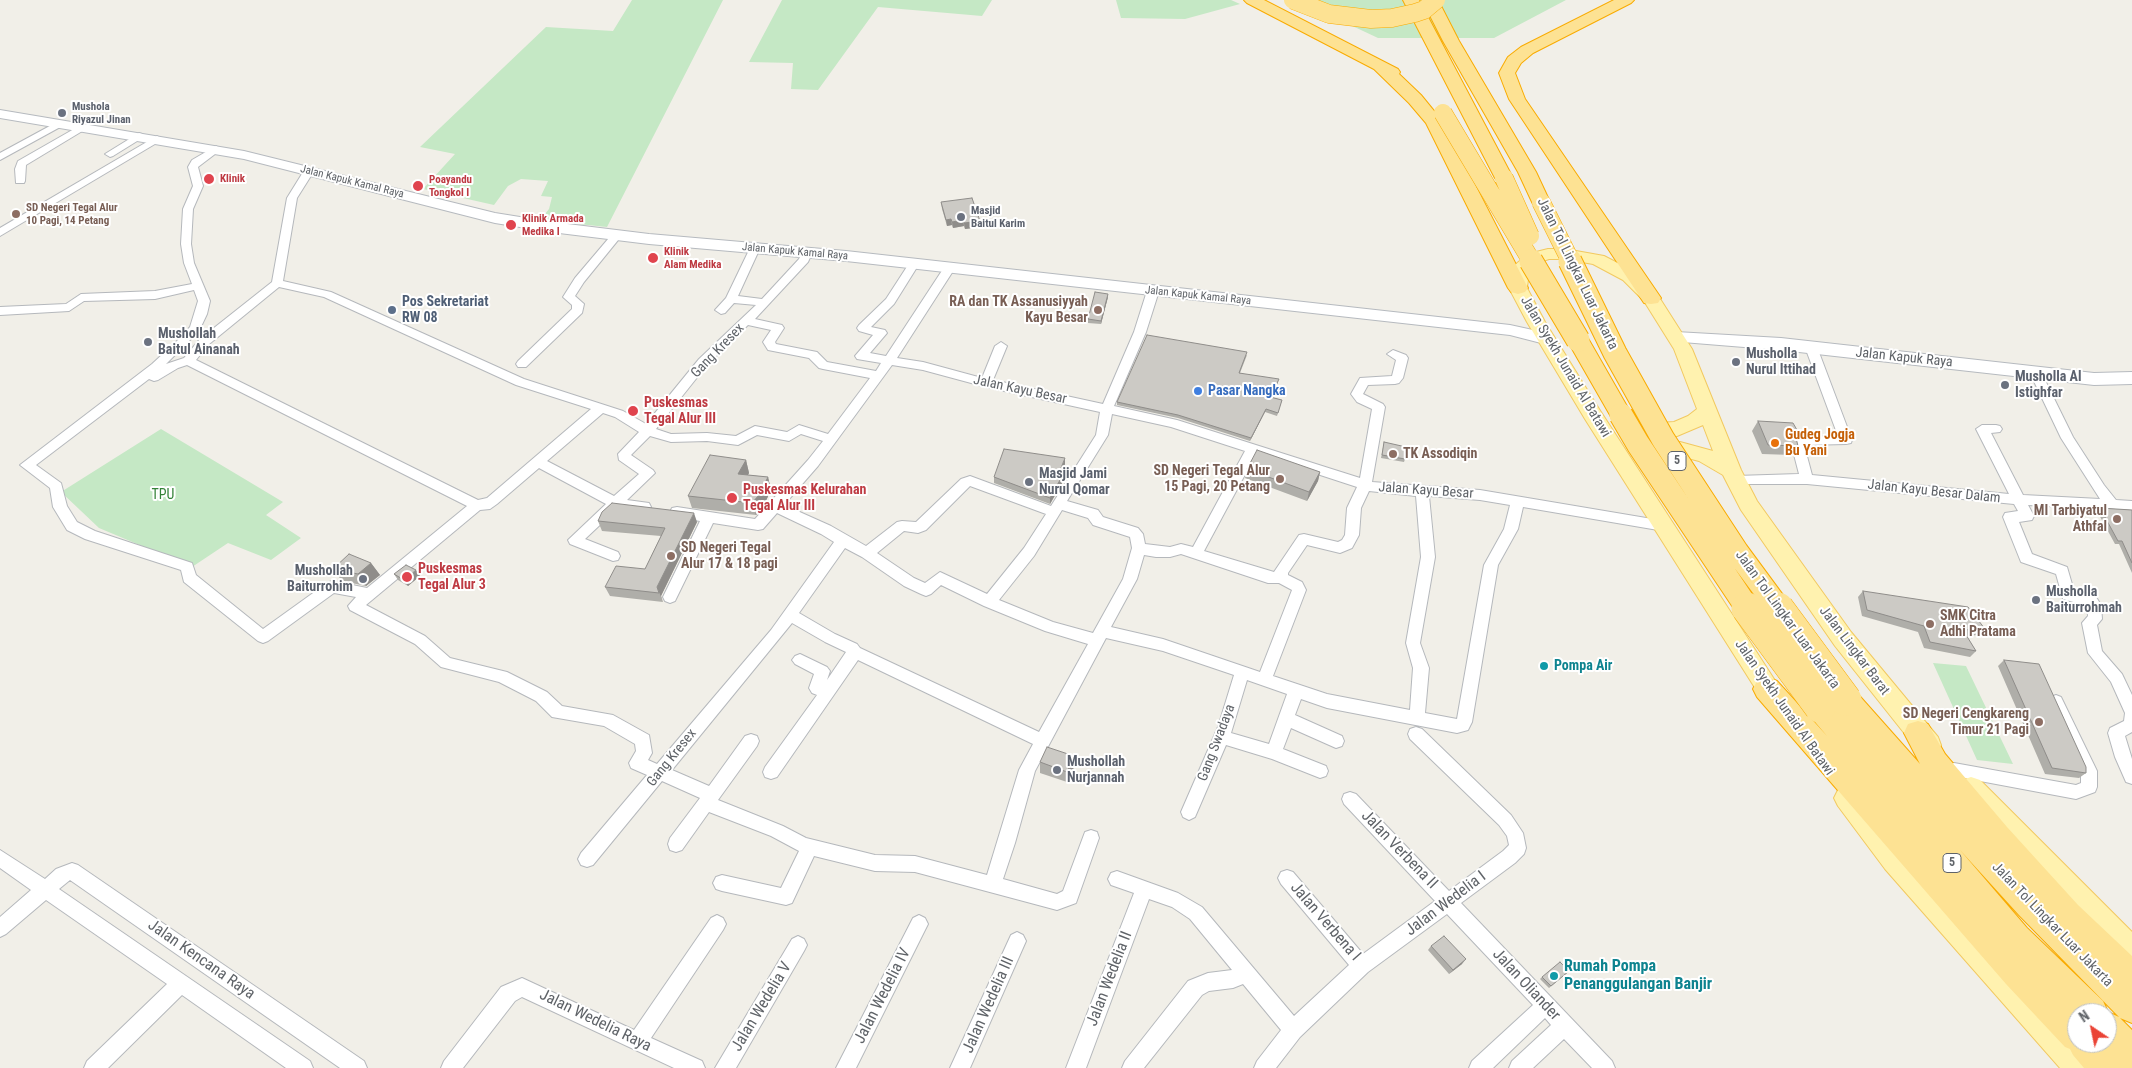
<!DOCTYPE html>
<style>
body{margin:0}
#map{position:relative;width:2132px;height:1068px;overflow:hidden;background:#f1efe8;font-family:"Roboto Condensed",sans-serif}
canvas{display:block}
.north{position:absolute;left:2067px;top:1003px;width:50px;height:50px;box-sizing:border-box;background:#fff;border:1px solid #bfc1c3;border-radius:50%;rotate:326deg;font-size:14px;font-weight:700;line-height:20px;text-align:center;color:#5f6368}
.north::after{content:'';display:block;margin:auto;width:18px;height:22px;background:#ea4335;clip-path:polygon(50% 0,100% 100%,50% 72%,0 100%)}
</style>
<div id="map">
<canvas width="2132" height="1068"></canvas>
<div class="north">N</div>
</div>
<script>
const context = document.querySelector('canvas').getContext('2d');
context.lineJoin = 'round';
function paint(path, color) { context.fillStyle = color; context.fill(path, 'evenodd'); }
const poly = rows => new Path2D(rows.map(r => 'M' + r).join(''));
function trace(path, color, width, dash) { context.strokeStyle = color; context.lineWidth = width; context.lineCap = dash ? 'butt' : 'round'; context.setLineDash(dash || []); context.stroke(path); }
function label(font, color, halo, rows, align = 'center') {
  context.font = font + ' "Roboto Condensed",sans-serif'; context.lineWidth = 4; context.setLineDash([]); context.textBaseline = 'middle'; context.strokeStyle = halo; context.fillStyle = color; for (const [text, x, y, turn = 0] of rows) {
    context.save(); context.translate(x, y); context.rotate((+turn || 0) * Math.PI / 180); context.textAlign = isNaN(turn) ? turn : align; if (halo) context.strokeText(text, 0, 0); context.fillText(text, 0, 0); context.restore();
  }
}
paint(poly([
 [632,0,723,0,607,227,540,220,549,209,552,197,541,196,548,181,521,179,508,186,494,205,423,189,455,154,420,147,546,27,613,31],
 [782,0,992,0,982,16,878,7,818,90,791,89,793,63,749,62],
 [1116,0,1231,0,1240,4,1185,19,1121,18],
 [1297,0,1566,0,1494,38,1378,38],
 [161,429,283,502,266,515,301,538,271,560,228,543,192,567,99,528,61,492],
 [1933,663,1966,666,2013,764,1977,760]
]), '#c5e8c5');
const street = poly([
 [59,121,62,122,62,126,0,160,0,153,59,121],
 [81,125,86,128,84,130,26,165,25,181,24,183,16,183,15,169,18,161,81,125],
 [139,133,142,134,142,138,113,156,110,157,105,154,139,133],
 [157,136,162,139,160,141,0,236,0,228,157,136],
 [216,146,221,149,219,151,198,167,203,186,193,209,191,244,194,263,210,301,207,314,199,331,166,364,184,358,200,339,272,282,287,198,305,169,309,168,314,171,297,198,283,281,331,292,524,379,623,411,646,424,699,359,756,305,734,303,725,313,721,314,715,310,726,298,751,246,759,246,760,248,738,296,762,299,799,259,803,251,807,250,812,253,808,262,755,319,782,325,784,328,775,342,776,344,817,352,827,362,876,371,881,363,857,359,855,356,873,335,859,331,857,328,859,325,886,299,910,262,918,262,919,264,894,304,871,327,885,330,887,333,870,353,886,356,945,266,949,265,955,268,897,358,923,362,982,378,995,346,1001,342,1007,346,993,380,1103,404,1134,332,1147,291,1153,288,1159,291,1146,332,1114,406,1177,420,1360,478,1372,409,1357,402,1351,394,1360,378,1392,376,1396,360,1387,354,1393,350,1406,355,1408,358,1403,378,1399,383,1395,384,1368,385,1363,394,1383,404,1385,407,1372,482,1480,490,1664,521,1669,522,1671,526,1669,530,1664,531,1523,507,1518,529,1498,565,1472,722,1468,730,1457,733,1327,708,1301,699,1295,715,1342,736,1344,741,1342,746,1336,748,1291,728,1283,749,1326,766,1328,771,1326,776,1320,778,1272,759,1226,745,1195,817,1189,820,1183,817,1181,812,1218,727,1234,675,1163,651,1106,638,1035,771,1015,843,1003,879,1057,894,1063,891,1085,832,1091,830,1097,832,1099,838,1076,903,1057,910,915,872,875,871,814,856,792,903,786,905,722,891,716,889,713,883,716,877,722,875,781,888,799,851,771,836,709,812,682,850,676,852,670,850,668,844,670,838,700,798,662,781,593,865,587,867,581,865,578,859,581,853,647,775,631,768,629,763,636,751,635,744,604,726,552,717,536,701,499,682,441,667,415,644,350,610,348,606,356,597,334,593,268,641,263,643,258,641,184,582,181,570,85,539,67,530,53,507,50,488,20,465,152,364,178,340,190,327,198,301,194,290,155,299,84,301,69,311,0,315,0,307,66,304,81,294,155,291,192,284,184,263,181,244,183,209,193,186,188,167,192,160,216,146],
 [279,287,324,297,516,385,591,409,487,498,478,500,196,360,208,345,279,287],
 [748,325,771,330,763,342,768,350,809,358,819,368,823,369,870,378,828,434,799,425,787,432,755,426,736,436,707,433,671,434,656,429,707,365,748,325],
 [187,365,467,506,367,588,332,581,327,583,263,629,196,575,192,563,95,531,77,522,67,506,61,483,36,465,149,379,154,381,158,380,178,368,187,365],
 [892,365,923,370,986,387,1100,412,1096,435,1051,506,970,476,961,479,916,522,902,521,897,522,866,546,831,526,784,505,818,466,892,365],
 [603,413,615,417,639,432,618,454,619,460,639,474,614,496,547,461,603,413],
 [1112,414,1171,427,1245,451,1193,547,1181,544,1170,547,1145,544,1143,534,1138,528,1103,517,1098,510,1067,501,1108,435,1112,414],
 [801,434,823,441,808,460,755,519,677,507,672,508,670,512,672,516,677,517,700,521,663,597,665,601,670,603,675,601,713,523,758,530,763,529,777,513,821,534,834,542,771,630,657,764,648,760,652,753,649,735,613,715,562,706,547,692,507,672,450,658,425,636,366,605,480,510,490,509,497,504,539,468,606,504,568,540,570,544,613,561,618,560,620,556,618,552,585,539,618,508,644,512,649,511,651,507,649,503,627,500,655,473,653,470,631,455,650,436,671,442,707,441,738,445,757,435,789,441,801,434],
 [1256,454,1357,487,1347,508,1345,535,1342,540,1338,542,1304,534,1299,535,1274,572,1204,551,1256,454],
 [970,486,1046,514,1024,548,987,594,940,572,925,583,914,578,877,553,904,531,918,533,926,530,970,486],
 [1369,491,1416,496,1421,557,1406,643,1413,668,1410,710,1327,694,1273,676,1306,590,1302,582,1288,575,1288,573,1307,545,1340,553,1352,548,1359,535,1361,508,1369,491],
 [1429,496,1480,500,1510,505,1504,529,1484,565,1457,719,1425,713,1429,668,1420,643,1435,557,1429,496],
 [1062,510,1088,518,1093,525,1130,537,1132,548,1123,579,1093,633,1053,622,999,600,1034,556,1062,510],
 [845,548,862,557,904,586,921,594,926,596,931,594,941,585,984,606,1045,631,1088,644,1039,732,860,648,857,644,835,634,799,613,845,548],
 [1181,554,1268,583,1279,583,1292,590,1260,672,1163,639,1111,627,1137,579,1144,555,1156,557,1170,557,1181,554],
 [792,623,825,642,846,652,827,680,830,671,827,667,800,654,795,656,792,660,795,664,814,674,809,688,812,693,817,695,765,767,763,772,765,777,771,779,777,777,858,660,1033,744,1019,770,987,875,915,856,875,855,806,838,783,826,718,800,757,746,759,741,757,736,751,734,745,736,709,786,672,770,792,623],
 [1247,680,1287,694,1269,744,1231,733,1247,680],
 [618,231,623,234,584,282,575,296,584,304,582,313,526,367,518,367,516,364,518,361,572,309,572,305,563,297,575,278,614,232,618,231],
 [1811,343,1817,347,1852,440,1851,443,1846,444,1804,445,1812,475,2009,494,1976,429,1982,425,1996,425,2000,426,2002,429,2000,432,1991,433,2023,495,2100,499,2061,438,2030,373,2036,369,2040,370,2073,437,2104,485,2116,500,2132,501,2132,511,2028,505,2034,516,2032,520,2019,522,2032,554,2067,567,2074,591,2096,597,2101,605,2102,619,2097,625,2102,651,2122,674,2132,695,2132,732,2125,736,2132,759,2132,784,2126,782,2115,757,2108,733,2110,728,2124,721,2125,713,2111,682,2088,653,2082,623,2088,616,2087,606,2063,599,2056,574,2021,562,2003,517,2005,513,2018,511,2014,504,1807,484,1731,484,1729,481,1731,478,1736,476,1799,474,1791,443,1792,440,1800,437,1838,436,1805,347,1811,343],
 [2056,695,2061,697,2097,771,2097,787,2095,792,2076,799,1948,775,1946,770,1948,765,1954,763,2076,785,2081,783,2081,771,2048,702,2051,697,2056,695],
 [1416,727,1422,729,1511,815,1523,833,1526,848,1524,854,1515,863,1461,903,1612,1061,1615,1068,1592,1068,1564,1039,1533,1068,1509,1068,1512,1061,1551,1025,1545,1018,1493,1068,1469,1068,1472,1061,1533,1005,1447,914,1368,972,1300,1037,1276,1068,1254,1068,1257,1061,1281,1030,1243,984,1233,988,1209,991,1202,995,1144,1068,1122,1068,1125,1061,1188,981,1208,973,1232,970,1190,919,1172,907,1149,899,1086,1068,1066,1068,1134,893,1111,885,1108,879,1111,873,1117,871,1178,893,1202,907,1294,1016,1349,965,1281,884,1278,878,1281,872,1287,870,1293,872,1363,954,1435,901,1344,804,1342,799,1344,794,1350,792,1356,794,1449,891,1503,851,1509,845,1507,836,1499,825,1410,739,1408,734,1410,729,1416,727],
 [0,850,45,879,56,869,72,863,78,865,364,1061,367,1068,340,1068,70,880,59,889,310,1061,313,1068,286,1068,182,995,108,1068,84,1068,87,1061,167,984,46,900,6,934,0,937,0,917,31,890,0,868,0,850],
 [717,915,723,918,726,924,723,930,651,1038,702,1061,705,1068,674,1068,522,997,515,1001,463,1068,441,1068,444,1061,501,987,522,978,634,1030,711,918,717,915],
 [919,915,925,918,928,924,856,1068,836,1068,913,918,919,915],
 [1017,932,1023,935,1026,941,970,1068,950,1068,1011,935,1017,932],
 [798,936,804,939,807,945,804,951,736,1068,715,1068,792,939,798,936]
]);
const secondary = poly([
 [0,110,244,151,495,213,551,222,649,234,846,251,1510,325,1551,334,1554,338,1551,342,1545,344,1510,335,846,261,649,244,551,232,495,223,244,159,0,118,0,110],
 [1676,332,1781,338,2094,373,2132,372,2132,384,2094,385,1781,350,1670,341,1667,337,1670,333,1676,332]
]);
const primary = poly([
 [1548,249,1565,249,1604,256,1635,272,1657,294,1692,349,1741,470,1757,501,1851,632,1938,737,1941,745,1938,753,1929,756,1920,753,1835,646,1741,510,1723,475,1699,461,1680,456,1656,457,1649,455,1646,450,1649,445,1656,443,1680,442,1713,451,1703,425,1677,436,1644,438,1637,436,1634,431,1637,426,1644,424,1674,422,1688,416,1697,409,1674,349,1644,301,1623,280,1593,264,1565,259,1549,259,1540,262,1529,271,1527,288,1545,322,1599,409,1785,696,1789,703,1785,710,1777,713,1769,710,1585,419,1527,322,1509,288,1512,269,1515,265,1528,254,1548,249],
 [1971,777,1980,780,2132,932,2132,966,2122,962,1962,796,1958,788,1962,780,1971,777],
 [1847,787,1856,790,1903,851,2091,1057,2095,1068,2060,1068,1885,869,1838,806,1834,798,1838,790,1847,787]
]);
const highway = poly([
 [1244,0,1264,0,1398,69,1400,72,1399,74,1421,95,1443,122,1528,288,1525,292,1518,294,1511,292,1508,288,1426,123,1409,103,1374,69,1247,3,1244,0],
 [1403,0,1419,0,1513,178,1510,182,1504,184,1498,182,1495,178,1403,0],
 [1422,0,1438,0,1459,41,1536,172,1550,202,1548,206,1541,208,1534,206,1532,202,1518,172,1443,41,1422,0],
 [1614,0,1634,0,1631,3,1533,53,1521,63,1515,73,1525,99,1661,298,1658,303,1651,304,1644,303,1509,99,1499,73,1508,57,1521,47,1614,0],
 [1578,333,1586,335,1589,340,1632,415,1629,421,1621,423,1613,421,1610,415,1567,340,1570,335,1578,333],
 [1767,677,1777,681,1827,736,1810,716,1806,707,1810,698,1820,695,1830,698,1833,702,1836,692,1846,688,1856,692,1920,764,1904,733,1908,724,1918,721,1928,724,1945,754,2007,827,2078,905,2132,956,2132,1023,2120,1018,2132,1030,2132,1068,2084,1068,2073,1055,2070,1049,2065,1047,2006,984,1757,697,1753,689,1757,681,1767,677],
 [1960,850,2019,915,2119,1017,2108,1012,2103,1001,2027,928,1960,850],
 [2077,1013,2107,1013,2107,1043,2077,1043,2077,1013]
]);
trace(street, '#b5b8bc', 2);
trace(secondary, '#b6babf', 2);
trace(primary, '#f2c960', 2);
trace(highway, '#f9ab00', 2);
paint(street, '#fff');
paint(secondary, '#fff');
paint(primary, '#fff2af');
paint(highway, '#fde293');
const highwayBridgeFar2 = poly([
 [1293,0,1329,14,1371,19,1392,18,1415,13,1424,10,1436,0],
 [1443,113,1532,262],
 [1504,178,1530,236],
 [1541,202,1571,262]
]);
const highwayBridgeFar1 = poly([
 [1531,261,1578,340],
 [1570,261,1615,353,1663,439,1737,552,1779,609],
 [1621,415,1638,444,1748,609]
]);
const highwayBridge = poly([
 [1747,608,1820,707],
 [1778,608,1846,700]
]);
trace(highwayBridgeFar2, '#f9ab00', 19, []);
trace(highwayBridgeFar1, '#f9ab00', 25, []);
trace(highwayBridge, '#f9ab00', 32, []);
trace(highwayBridgeFar2, '#fde293', 18);
trace(highwayBridgeFar1, '#fde293', 23);
trace(highwayBridge, '#fde293', 31);
paint(poly([
 [941,202,980,221,980,227,965,229,964,226,953,228,952,225,947,226,942,209],
 [1108,297,1101,324,1088,323,1088,319],
 [1247,355,1240,373,1278,382,1271,397,1282,400,1277,416,1265,412,1250,441,1178,418,1117,405,1117,402],
 [1758,421,1795,434,1798,446,1792,455,1762,454,1752,431],
 [1384,442,1405,459,1404,462,1381,458],
 [746,460,749,473,748,475,768,477,771,490,763,507,756,515,692,508,688,496],
 [1065,464,1063,470,1065,471,1065,478,1050,504,994,483,994,477],
 [1247,469,1320,472,1318,481,1307,501,1245,478],
 [2100,508,2132,510,2132,573,2119,544,2115,544,2097,511],
 [598,521,697,522,661,596,663,602,610,596,605,587,645,569,661,536,602,531],
 [371,563,380,575,366,586,342,581,333,569],
 [394,574,420,576,408,586,398,580],
 [1863,591,1985,629,1979,635,1966,636,1976,651,1970,657,1924,648,1918,632,1862,616,1858,597],
 [2004,660,2086,773,2079,778,2045,774,1998,666],
 [1074,756,1074,767,1067,782,1040,773,1040,762],
 [1431,946,1462,964,1449,974,1428,950],
 [1567,973,1549,988,1540,979,1542,977]
]), '#afaea9');
paint(poly([
 [951,219,952,225,947,226,946,220],
 [963,220,964,226,953,228,952,222],
 [980,221,980,227,965,229,964,223],
 [1108,294,1108,297,1101,324,1101,321],
 [1279,379,1278,382,1270,400,1270,397],
 [1266,409,1265,412,1250,441,1251,438],
 [1065,458,1065,464,1061,474,1061,468],
 [746,460,749,473,742,486,738,474],
 [1065,471,1065,478,1050,504,1050,498],
 [1320,472,1318,481,1307,501,1309,492],
 [768,477,771,490,763,507,756,515,752,503],
 [694,513,697,522,661,596,663,602,657,587],
 [371,563,380,575,366,586,358,574],
 [416,570,420,576,408,586,404,580],
 [1074,756,1074,767,1067,782,1067,772],
 [1466,959,1462,964,1449,974,1453,970]
]), '#8f8d8a');
const building = poly([
 [972,198,980,221,964,223,963,220,952,222,951,219,946,220,941,202,972,198],
 [1095,292,1108,294,1101,321,1088,319,1095,292],
 [1147,335,1247,352,1239,373,1279,379,1270,397,1282,400,1278,413,1266,409,1251,438,1178,415,1117,402,1147,335],
 [1758,421,1793,423,1797,430,1795,434,1798,446,1768,445,1758,421],
 [1384,442,1406,447,1405,459,1382,455,1384,442],
 [1004,449,1065,458,1061,468,1065,471,1050,498,994,477,1004,449],
 [1257,450,1320,472,1309,492,1247,469,1257,450],
 [710,455,746,460,738,474,768,477,759,495,752,503,688,496,710,455],
 [612,503,694,513,657,587,659,593,605,587,616,566,645,569,665,528,598,521,602,512,612,503],
 [2100,508,2132,510,2132,563,2122,541,2118,541,2100,508],
 [349,554,371,563,358,574,333,569,349,554],
 [406,565,416,570,404,580,394,574,406,565],
 [1863,591,1968,607,1985,629,1963,630,1976,651,1930,642,1924,626,1867,610,1863,591],
 [2004,660,2039,664,2086,767,2086,773,2052,768,2004,660],
 [1047,747,1074,756,1067,772,1040,762,1047,747],
 [1444,936,1466,959,1453,970,1431,946,1444,936],
 [1560,962,1569,971,1551,986,1542,977,1560,962]
]);
paint(building, '#cccac5');
trace(building, '#8f8d8a', 1);
for (const [x, y, r, color] of [
 [62,113,5,"#6b7280"],
 [209,179,6,"#e0444e"],
 [418,186,6,"#e0444e"],
 [16,214,5,"#8d6e63"],
 [961,217,5,"#6b7280"],
 [511,225,6,"#e0444e"],
 [653,258,6,"#e0444e"],
 [392,310,5,"#5c6f8a"],
 [1098,310,5,"#8d6e63"],
 [148,342,5,"#6b7280"],
 [1736,362,5,"#6b7280"],
 [2005,385,5,"#6b7280"],
 [1198,391,5,"#3f7fe0"],
 [633,411,6,"#e0444e"],
 [1775,443,5,"#e8710a"],
 [1393,454,5,"#8d6e63"],
 [1280,479,5,"#8d6e63"],
 [1029,482,5,"#6b7280"],
 [732,498,6,"#e0444e"],
 [2117,519,5,"#8d6e63"],
 [671,556,5,"#8d6e63"],
 [407,577,6,"#e0444e"],
 [363,579,5,"#6b7280"],
 [2036,600,5,"#6b7280"],
 [1930,624,5,"#8d6e63"],
 [1544,666,5,"#0f9aa8"],
 [2039,722,5,"#8d6e63"],
 [1057,770,5,"#6b7280"],
 [1554,976,5,"#0f9aa8"]
]) { const dot = new Path2D(); dot.arc(x, y, r, 0, 2 * Math.PI); context.fillStyle = color; context.fill(dot); trace(dot, '#fff', 2); }
label('bold 11px', '#5b616d', '#fff', [
 ["Mushola",72,107],
 ["Riyazul Jinan",72,120],
 ["Masjid",971,211],
 ["Baitul Karim",971,224]
], 'left');
label('bold 11px', '#be3a42', '#fff', [
 ["Klinik",220,179],
 ["Poayandu",429,180],
 ["Tongkol I",429,193],
 ["Klinik Armada",522,219],
 ["Medika I",522,232],
 ["Klinik",664,252],
 ["Alam Medika",664,265]
], 'left');
label('11px', '#5f6368', '#fff', [
 ["Jalan Kapuk Kamal Raya",352,182,14],
 ["Jalan Kapuk Kamal Raya",795,252,5],
 ["Jalan Kapuk Kamal Raya",1198,296,6]
]);
label('bold 11px', '#785e54', '#fff', [
 ["SD Negeri Tegal Alur",26,208],
 ["10 Pagi, 14 Petang",26,221]
], 'left');
for (const [x, y, w] of [
 [1677,461,18],
 [1952,863,18]
]) { const box = new Path2D(); box.roundRect(x - w / 2, y - 9.5, w, 19, 4); context.fillStyle = '#fff'; context.fill(box); trace(box, '#5f6368', 1); }
label('bold 12px', '#5f6368', null, [
 ["5",1677,461],
 ["5",1952,863]
]);
label('14px', '#5f6368', '#fff', [
 ["Jalan Tol Lingkar Luar Jakarta",1577,274,64],
 ["Gang Kresex",718,351,-46],
 ["Jalan Kapuk Raya",1904,358,6],
 ["Jalan Syekh Junaid Al Batawi",1565,367,59],
 ["Jalan Kayu Besar",1020,390,12],
 ["Jalan Kayu Besar",1426,491,4],
 ["Jalan Kayu Besar Dalam",1934,492,6],
 ["Jalan Tol Lingkar Luar Jakarta",1787,620,54],
 ["Jalan Lingkar Barat",1854,651,53],
 ["Jalan Syekh Junaid Al Batawi",1784,708,55],
 ["Gang Swadaya",1217,743,-69],
 ["Gang Kresex",672,758,-51],
 ["Jalan Tol Lingkar Luar Jakarta",2052,925,46]
]);
label('bold 14px', '#4e5e75', '#fff', [
 ["Pos Sekretariat",402,302],
 ["RW 08",402,318]
], 'left');
label('bold 14px', '#785e54', '#fff', [
 ["RA dan TK Assanusiyyah",1088,302],
 ["Kayu Besar",1088,318],
 ["TK Assodiqin",1403,454,"left"],
 ["SD Negeri Tegal Alur",1270,471],
 ["15 Pagi, 20 Petang",1270,487],
 ["MI Tarbiyatul",2107,511],
 ["Athfal",2107,527],
 ["SD Negeri Tegal",681,548,"left"],
 ["Alur 17 & 18 pagi",681,564,"left"],
 ["SMK Citra",1940,616,"left"],
 ["Adhi Pratama",1940,632,"left"],
 ["SD Negeri Cengkareng",2029,714],
 ["Timur 21 Pagi",2029,730]
], 'right');
label('bold 14px', '#5b616d', '#fff', [
 ["Mushollah",158,334],
 ["Baitul Ainanah",158,350],
 ["Musholla",1746,354],
 ["Nurul Ittihad",1746,370],
 ["Musholla Al",2015,377],
 ["Istighfar",2015,393],
 ["Masjid Jami",1039,474],
 ["Nurul Qomar",1039,490],
 ["Mushollah",353,571,"right"],
 ["Baiturrohim",353,587,"right"],
 ["Musholla",2046,592],
 ["Baiturrohmah",2046,608],
 ["Mushollah",1067,762],
 ["Nurjannah",1067,778]
], 'left');
label('bold 14px', '#366cbe', '#fff', [
 ["Pasar Nangka",1208,391]
], 'left');
label('bold 14px', '#be3a42', '#fff', [
 ["Puskesmas",644,403],
 ["Tegal Alur III",644,419],
 ["Puskesmas Kelurahan",743,490],
 ["Tegal Alur III",743,506],
 ["Puskesmas",418,569],
 ["Tegal Alur 3",418,585]
], 'left');
label('bold 14px', '#c56008', '#fff', [
 ["Gudeg Jogja",1785,435],
 ["Bu Yani",1785,451]
], 'left');
label('14px', '#348238', '#fff', [
 ["TPU",163,495]
]);
label('bold 14px', '#0d838f', '#fff', [
 ["Pompa Air",1554,666]
], 'left');
label('16px', '#5f6368', '#fff', [
 ["Jalan Verbena II",1399,850,46],
 ["Jalan Wedelia I",1446,904,-37],
 ["Jalan Verbena I",1325,922,49],
 ["Jalan Kencana Raya",201,960,35],
 ["Jalan Wedelia II",1110,979,-69],
 ["Jalan Oliander",1526,985,47],
 ["Jalan Wedelia IV",883,996,-63],
 ["Jalan Wedelia III",989,1005,-66],
 ["Jalan Wedelia V",762,1007,-59],
 ["Jalan Wedelia Raya",595,1021,26]
]);
label('bold 16px', '#0d838f', '#fff', [
 ["Rumah Pompa",1564,967],
 ["Penanggulangan Banjir",1564,985]
], 'left');
</script>
